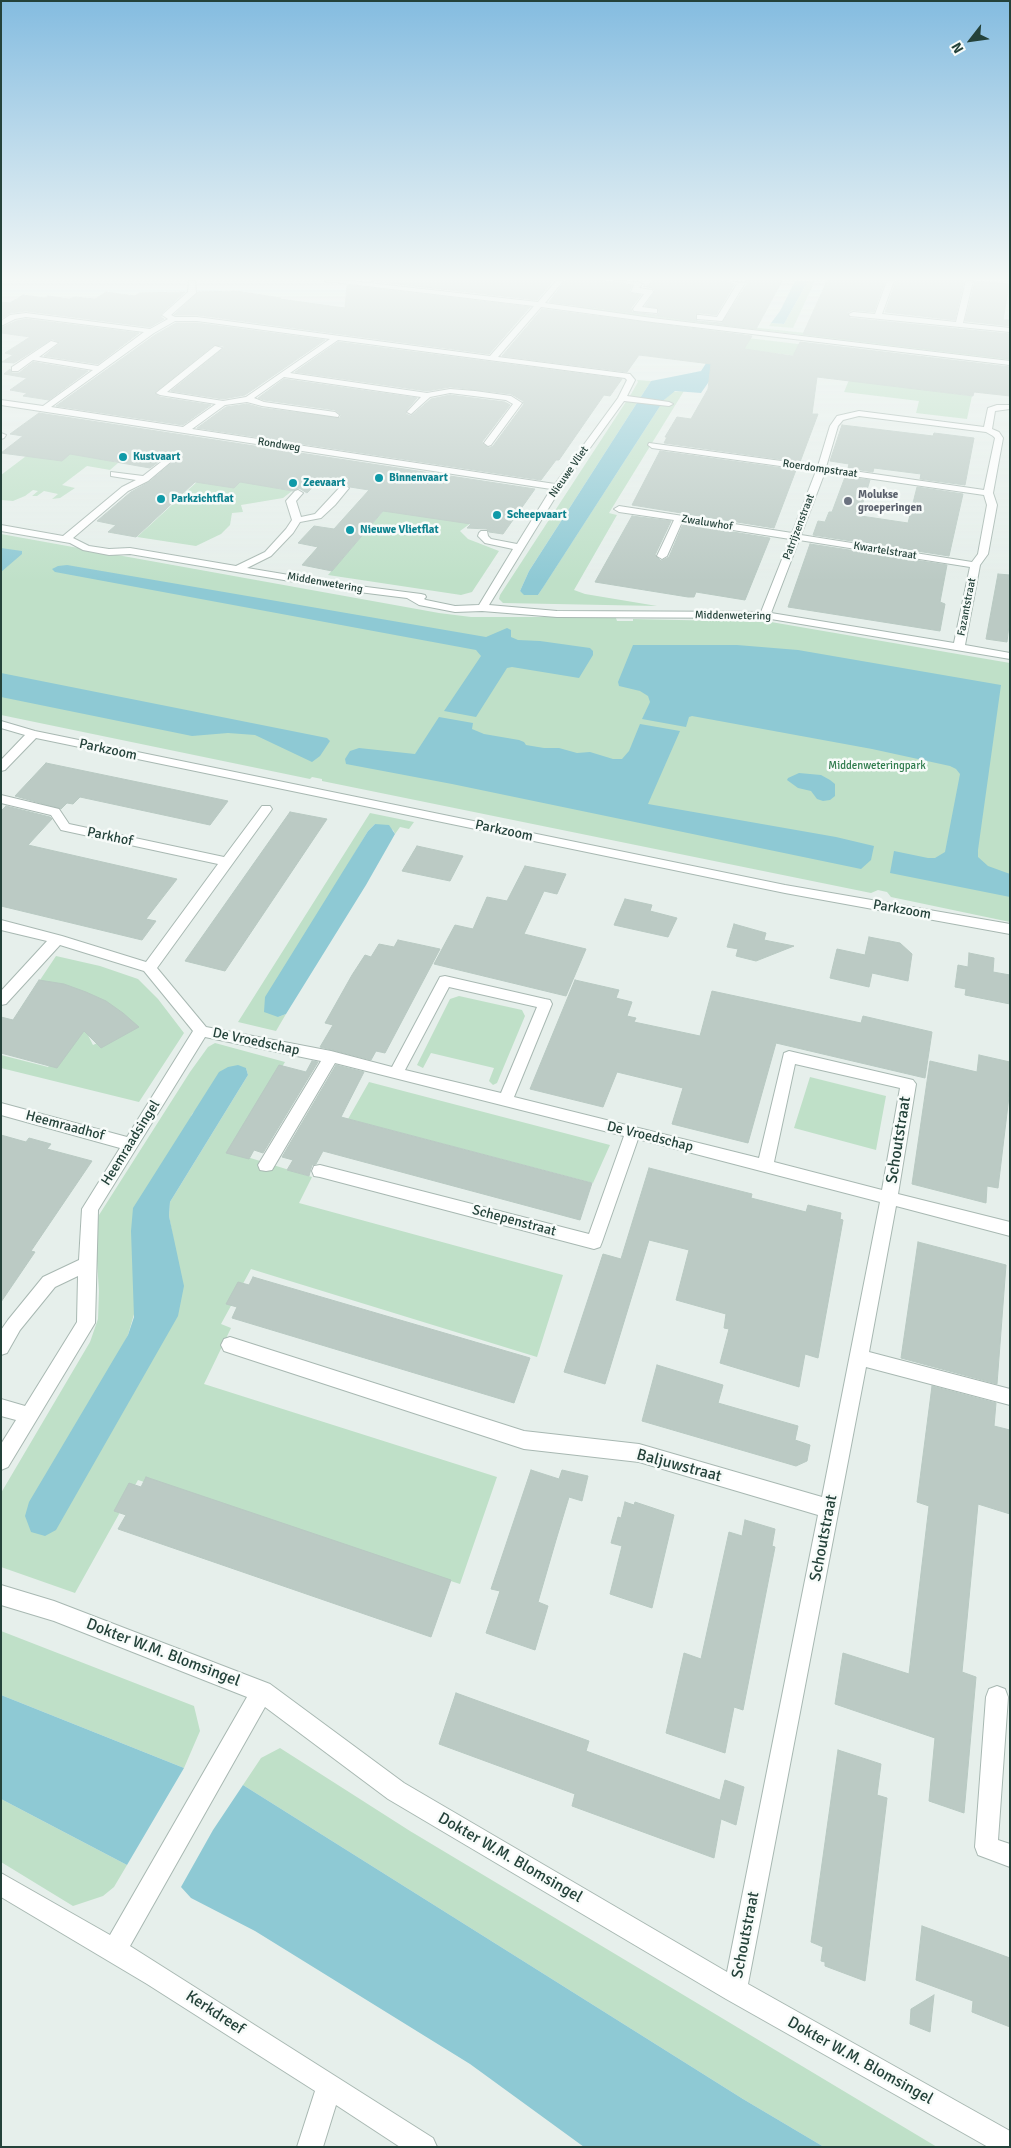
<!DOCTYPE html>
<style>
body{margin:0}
#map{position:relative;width:1011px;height:2148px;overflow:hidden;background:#e6efeb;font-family:Signika,sans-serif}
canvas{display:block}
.frame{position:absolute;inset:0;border:2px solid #24423a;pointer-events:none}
.north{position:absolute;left:946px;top:15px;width:50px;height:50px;-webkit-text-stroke:4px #f7fbf9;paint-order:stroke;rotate:240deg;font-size:14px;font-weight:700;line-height:20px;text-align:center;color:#24423a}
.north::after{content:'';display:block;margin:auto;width:18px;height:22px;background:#24423a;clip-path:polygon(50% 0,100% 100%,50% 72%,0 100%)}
</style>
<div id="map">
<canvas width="1011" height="2148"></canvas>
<div class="frame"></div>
<div class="north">N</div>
</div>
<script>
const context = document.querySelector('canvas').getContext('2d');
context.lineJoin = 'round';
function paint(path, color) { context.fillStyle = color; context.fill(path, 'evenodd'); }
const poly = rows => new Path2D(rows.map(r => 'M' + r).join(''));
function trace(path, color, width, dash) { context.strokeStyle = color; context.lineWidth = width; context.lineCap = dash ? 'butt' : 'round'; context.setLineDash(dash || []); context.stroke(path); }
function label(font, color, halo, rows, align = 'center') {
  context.font = font + ' Signika,sans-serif'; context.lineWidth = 5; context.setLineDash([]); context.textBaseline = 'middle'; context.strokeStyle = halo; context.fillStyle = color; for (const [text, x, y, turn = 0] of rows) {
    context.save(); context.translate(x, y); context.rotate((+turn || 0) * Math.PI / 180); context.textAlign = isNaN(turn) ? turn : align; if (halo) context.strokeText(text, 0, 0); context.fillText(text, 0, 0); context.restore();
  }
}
paint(poly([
 [808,281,815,281,793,328,769,326,771,323,784,324],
 [577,306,713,323,1010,355,1010,360,575,308],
 [739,337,1010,369,883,366,731,348],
 [637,380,651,381,529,571,520,591,524,594,538,595,664,400,671,392,684,391,609,513,617,515,574,590,585,594,657,606,503,603,499,599,500,595,631,394,638,382],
 [849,380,972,396,967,419,916,413,919,401,844,392],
 [46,441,103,459,118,463,110,470,87,466,62,485,75,488,60,498,52,499,58,494,44,491,37,496,32,496,38,491,33,490,25,496,13,501,1,500,1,475],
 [212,468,268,486,292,491,283,498,241,505,243,512,232,513,230,525,221,534,196,546,137,537],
 [397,495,471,523,460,531,468,539,499,551,472,592,461,595,328,575],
 [1,534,439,613,471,617,603,617,616,618,617,621,633,621,633,619,771,622,1010,663,1010,922,891,897,887,892,878,890,871,893,322,781,322,779,312,777,310,779,1,715],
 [370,813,414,822,409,829,400,827,395,834,393,830,375,824,368,831,350,861,278,1017,286,1014,276,1031,238,1022],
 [56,956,100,966,138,979,158,999,184,1033,139,1102,1,1068,1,1055,48,1067,69,1038,82,1029,88,1035,93,1045,128,1029,38,983],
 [459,996,522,1010,525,1016,497,1083,493,1085,489,1081,494,1068,431,1053,423,1068,417,1065,450,999],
 [215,1043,285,1062,231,1152,312,1177,299,1203,563,1275,537,1357,251,1269,221,1324,231,1328,204,1384,497,1477,460,1584,138,1480,75,1593,1,1567,1,1493,90,1342,98,1319,99,1291,95,1232,99,1215,190,1072,208,1047],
 [246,1068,248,1075,170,1202,169,1216,174,1243,31,1532,128,1335,192,1114],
 [810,1077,886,1096,876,1150,794,1128],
 [369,1082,610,1145,593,1183,348,1119],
 [1,1631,194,1706,200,1731,184,1768,1,1695],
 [280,1748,410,1831,937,2147,824,2147,743,2099,243,1785,261,1758],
 [1,1799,127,1865,114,1887,103,1896,73,1906,1,1862]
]), '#bfe0c8');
paint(poly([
 [795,281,808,281,784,324,771,323,780,311],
 [718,345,724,360,701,393,675,391,664,400,544,586,538,595,524,595,520,591,529,571,651,381,701,371],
 [1,548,22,551,22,554,1,572],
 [67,565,486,637,507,628,511,630,511,637,518,640,540,641,590,648,593,651,593,655,579,678,512,667,507,668,476,717,444,711,481,656,476,650,55,572,52,569,58,566],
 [633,645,737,645,798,650,1001,685,978,850,978,857,988,866,1010,874,1010,897,890,873,894,851,928,858,935,858,945,852,960,774,956,769,950,766,872,749,692,716,689,717,686,727,642,719,650,702,648,696,640,691,619,686,618,682],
 [1,673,327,738,330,741,320,756,312,762,255,735,228,733,192,736,1,697],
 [439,717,473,723,472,729,484,734,519,740,524,742,526,745,544,748,559,748,577,753,590,752,613,759,622,759,629,751,640,724,680,731,648,804,836,837,874,846,871,860,861,869,452,784,346,764,345,759,350,751,359,748,415,754],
 [799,773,821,775,830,780,835,784,835,796,830,800,823,801,817,799,811,791,798,788,787,780,788,778],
 [375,824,389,825,395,834,366,885,286,1014,278,1017,264,1012,265,997,368,831],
 [238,1065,246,1068,248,1075,170,1202,169,1216,184,1286,178,1316,56,1530,45,1536,31,1532,25,1516,29,1502,128,1335,134,1317,131,1231,133,1208,219,1072,228,1067],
 [1,1695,184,1768,127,1865,1,1799],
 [243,1785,743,2099,824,2147,584,2147,470,2064,255,1931,191,1898,181,1887,213,1830]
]), '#8ec9d4');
const building = poly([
 [371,281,553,281,537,300,371,281],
 [565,281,606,281,631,286,629,293,641,295,631,308,632,312,657,315,659,313,658,308,645,306,655,291,652,288,643,286,648,286,651,281,722,281,734,285,716,315,700,313,695,315,697,321,722,323,747,284,746,281,782,281,756,329,549,302,565,281],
 [827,281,885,281,874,312,852,310,847,313,850,318,1010,334,1010,359,803,334,827,281],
 [896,281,964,281,955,320,885,312,896,281],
 [975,281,1009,284,1003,320,1010,320,1010,326,965,321,975,281],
 [347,285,530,307,489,354,197,315,174,315,198,292,236,291,281,298,280,299,345,308,347,285],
 [106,292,135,296,139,293,185,292,161,314,161,317,164,319,150,327,26,311,10,313,1,319,1,302,10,303,23,295,45,298,48,296,69,299,75,297,95,299,106,292],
 [542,309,752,336,744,349,793,356,800,342,1010,367,1010,396,974,392,973,396,817,377,812,414,818,414,800,462,664,443,667,437,665,437,677,417,691,419,708,389,711,364,639,355,627,372,502,356,542,309],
 [26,319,139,333,98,364,44,356,60,343,52,339,14,363,2,362,13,355,5,353,30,337,1,333,1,328,16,321,26,319],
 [176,323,197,323,325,340,245,395,223,399,171,391,224,348,223,346,214,345,154,393,160,397,211,405,183,425,56,406,155,335,176,323],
 [338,342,622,379,610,396,604,395,559,460,556,460,541,480,197,428,226,407,247,404,262,408,340,418,341,415,335,410,264,400,258,398,284,379,417,398,406,411,406,414,411,416,431,399,450,395,505,402,510,405,482,442,483,444,489,448,493,446,524,404,523,401,511,394,450,387,427,391,295,372,338,342],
 [33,362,88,371,49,400,23,396,27,393,10,390,27,378,4,374,10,369,12,373,19,373,33,362],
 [39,413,535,489,503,534,489,532,487,529,467,528,471,524,383,511,332,571,302,565,318,547,298,543,314,526,334,529,369,490,350,487,345,483,339,485,318,482,307,493,299,488,293,491,240,482,234,488,195,482,136,537,108,532,116,525,97,521,131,492,149,482,174,461,175,455,169,454,150,468,70,454,62,461,1,453,23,436,10,434,39,413],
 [842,425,933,436,934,433,974,438,965,485,920,479,921,474,874,468,873,472,848,468,849,464,830,461,842,425],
 [660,451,796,470,774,528,632,505,660,451],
 [845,477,870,480,861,509,863,509,861,516,908,523,917,487,963,494,949,556,813,535,818,521,825,522,829,512,832,512,845,477],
 [632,516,671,521,655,555,661,561,669,557,683,524,770,538,745,600,696,592,694,597,688,597,595,582,632,516],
 [810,544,947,565,940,602,945,604,940,631,788,607,810,544],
 [998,574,1010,575,1010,616,1007,642,986,639,998,574],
 [46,763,176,790,228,801,210,825,80,797,73,804,67,803,61,809,15,796,46,763],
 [6,806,50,817,52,819,28,845,177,879,146,919,156,921,142,940,1,906,1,811,6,806],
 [290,812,327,819,225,971,185,961,290,812],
 [417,846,463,856,450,881,402,871,417,846],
 [525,866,566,874,557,894,544,891,524,934,586,949,566,996,434,964,455,925,473,929,487,897,507,901,525,866],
 [625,899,652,905,650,911,677,918,668,937,614,925,625,899],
 [734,924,766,933,764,940,794,946,756,961,736,956,738,949,727,947,734,924],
 [869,937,900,943,912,954,908,981,872,973,869,987,830,978,837,949,865,955,869,937],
 [398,940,440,949,385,1053,376,1051,371,1060,320,1047,333,1025,325,1023,352,975,365,955,371,957,379,944,394,947,398,940],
 [969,953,994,958,993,972,1010,975,1010,1004,965,995,966,989,955,987,958,965,968,967,969,953],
 [39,980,64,984,86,992,106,1001,123,1013,139,1027,101,1048,84,1031,57,1068,1,1053,1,1017,13,1020,39,980],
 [575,980,619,990,616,998,632,1002,627,1016,636,1018,634,1022,700,1036,712,991,861,1023,863,1016,932,1032,925,1078,776,1043,748,1143,672,1124,683,1088,617,1072,603,1107,530,1089,575,980],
 [979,1055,1010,1062,1010,1088,998,1188,987,1186,986,1203,912,1184,930,1061,977,1072,979,1055],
 [312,1061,318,1062,263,1153,254,1150,249,1159,226,1153,279,1065,306,1072,312,1061],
 [336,1065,364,1072,341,1117,592,1183,580,1220,323,1151,316,1164,312,1165,309,1176,287,1170,293,1160,282,1157,336,1065],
 [1,1135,26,1142,29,1138,51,1144,47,1149,92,1161,31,1251,35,1252,1,1302,1,1135],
 [649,1168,752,1194,751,1198,806,1212,808,1205,841,1213,840,1219,843,1220,818,1358,805,1354,799,1387,720,1363,729,1329,724,1328,726,1314,676,1300,689,1250,649,1240,605,1384,564,1372,603,1254,621,1259,649,1168],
 [918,1242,1006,1265,997,1384,901,1358,918,1242],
 [253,1277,530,1358,514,1403,232,1318,237,1307,226,1304,238,1282,249,1285,253,1277],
 [657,1365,723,1385,718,1403,798,1426,795,1440,810,1445,807,1461,796,1466,642,1421,657,1365],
 [932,1386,996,1403,994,1426,1010,1430,1010,1514,978,1504,962,1672,976,1677,964,1813,929,1801,935,1738,835,1704,843,1653,909,1674,929,1506,917,1502,932,1386],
 [531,1470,559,1479,562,1470,588,1476,582,1501,569,1497,556,1540,538,1602,548,1606,535,1650,486,1633,500,1591,491,1589,531,1470],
 [146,1477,451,1580,431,1637,118,1529,126,1515,114,1511,129,1483,141,1487,146,1477],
 [625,1502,634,1505,635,1502,674,1515,652,1608,610,1594,622,1546,611,1543,618,1517,621,1518,625,1502],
 [745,1520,775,1529,772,1546,775,1547,743,1710,734,1707,725,1753,666,1733,684,1653,701,1659,729,1532,742,1536,745,1520],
 [456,1693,589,1741,586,1751,720,1800,725,1780,744,1787,736,1825,721,1819,714,1858,572,1806,575,1794,439,1744,456,1693],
 [838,1750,881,1764,877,1795,887,1798,865,1981,825,1966,825,1962,821,1961,823,1947,811,1942,838,1750],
 [922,1926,1010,1958,1010,2027,972,2012,973,2001,916,1980,922,1926],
 [934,1995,930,2032,910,2024,911,2009,934,1995]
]);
paint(building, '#bbcac4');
trace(building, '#b8c9c2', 1);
const minor = poly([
 [189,281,195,281,196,293,171,315,175,317,197,317,490,356,534,306,325,281,351,281,538,302,556,281,563,281,545,303,652,318,1010,361,1010,365,652,322,541,307,498,357,630,374,635,380,627,396,669,402,673,404,669,406,624,401,561,488,489,605,557,611,761,612,790,539,682,522,667,556,662,559,657,556,674,520,619,512,614,509,619,506,792,533,816,471,652,448,648,445,649,443,818,466,830,426,837,416,859,411,984,427,988,408,997,405,1010,405,1010,409,995,411,992,429,999,432,1003,438,993,493,997,505,988,554,980,565,965,645,1010,653,1010,659,765,618,557,617,482,611,455,612,419,605,407,598,343,590,130,554,109,555,83,550,70,543,1,531,1,525,63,536,122,487,136,480,111,476,111,472,143,476,170,455,173,456,173,460,148,481,128,491,73,538,89,546,109,549,130,548,236,566,265,552,286,529,292,520,286,501,295,491,298,490,303,493,296,501,301,517,315,514,341,486,344,485,349,488,335,505,321,518,300,522,293,533,271,556,247,568,343,584,421,594,425,595,426,597,424,599,426,600,455,606,479,605,513,549,485,543,478,536,479,533,481,531,487,531,488,536,491,539,517,544,551,489,1,405,1,400,43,406,93,370,33,360,18,371,12,371,12,367,51,341,58,343,39,357,98,366,144,332,26,317,15,319,1,326,1,321,10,315,26,313,150,329,168,319,162,315,188,292,189,281],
 [175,321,197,321,330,339,246,397,223,401,167,392,222,348,215,346,156,393,160,395,216,404,183,427,51,407,154,333,175,321],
 [338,340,625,378,627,380,618,398,555,484,192,429,225,405,247,402,262,406,338,417,339,415,335,412,264,402,254,398,284,377,421,397,407,412,411,414,430,397,450,393,506,400,513,404,484,443,488,446,491,445,522,403,511,396,475,391,450,389,427,393,290,373,338,340],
 [859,416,986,432,993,436,995,438,984,490,826,467,838,426,843,420,859,416],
 [825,472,984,495,987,505,978,554,972,562,801,535,825,472],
 [799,540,970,567,954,643,771,613,799,540],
 [614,281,638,282,642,284,639,288,652,290,653,292,642,307,657,309,657,313,634,311,633,309,644,294,631,292,634,285,614,281],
 [724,281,745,283,722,321,697,319,697,315,700,315,717,317,737,284,724,281],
 [887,281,894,281,882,314,956,322,966,281,973,281,963,323,1010,328,1010,332,850,316,849,314,853,312,875,314,887,281],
 [1,433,6,435,4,438,1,439,1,433],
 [1,721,35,731,785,885,1010,924,1010,934,785,893,36,738,5,770,1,771,1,760,25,735,1,728,1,721],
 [1,795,59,809,69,824,224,857,262,806,270,806,272,809,270,812,157,968,206,1027,331,1051,392,1067,440,977,445,976,545,999,550,1000,552,1004,514,1097,759,1158,784,1053,789,1051,913,1080,916,1084,898,1194,1010,1222,1010,1236,896,1206,869,1352,1010,1389,1010,1405,866,1367,748,1984,1010,2131,1010,2147,988,2147,726,1999,388,1799,265,1707,130,1946,433,2138,437,2147,400,2147,336,2105,323,2147,297,2147,315,2091,147,1984,1,1897,1,1873,110,1935,247,1697,54,1621,1,1605,1,1585,54,1601,270,1684,404,1783,727,1972,818,1515,639,1462,524,1449,230,1353,224,1351,221,1345,224,1339,230,1337,524,1431,639,1444,822,1497,880,1202,638,1139,602,1242,600,1247,594,1249,320,1177,314,1176,312,1171,314,1166,320,1165,589,1234,624,1136,335,1063,272,1170,266,1171,260,1170,258,1165,321,1061,205,1037,98,1210,95,1323,8,1467,1,1470,1,1444,16,1420,1,1416,1,1399,25,1406,77,1322,78,1276,55,1287,20,1330,7,1353,1,1355,1,1330,8,1320,43,1277,79,1260,82,1209,120,1148,1,1115,1,1103,127,1137,193,1031,144,971,60,945,6,1004,1,1005,1,991,47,941,1,930,1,920,62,936,146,962,218,864,61,830,51,815,1,803,1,795],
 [449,987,537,1007,501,1093,405,1070,449,987],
 [795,1064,900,1088,882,1190,774,1162,795,1064],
 [997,1686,1005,1689,1008,1697,998,1840,1010,1844,1010,1867,978,1855,975,1847,986,1697,989,1689,997,1686]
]);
trace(minor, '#a8b8b2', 2);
paint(minor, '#fff');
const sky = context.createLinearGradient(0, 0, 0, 582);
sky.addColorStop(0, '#84bce0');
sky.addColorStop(0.48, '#f4f8f6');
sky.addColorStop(1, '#f4f8f600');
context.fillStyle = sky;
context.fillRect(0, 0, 1011, 582);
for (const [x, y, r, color] of [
 [123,457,5,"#0f9aa8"],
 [379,478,5,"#0f9aa8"],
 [293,483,5,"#0f9aa8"],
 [161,499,5,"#0f9aa8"],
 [848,501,5,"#6b7280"],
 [497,515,5,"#0f9aa8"],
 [350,530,5,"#0f9aa8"]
]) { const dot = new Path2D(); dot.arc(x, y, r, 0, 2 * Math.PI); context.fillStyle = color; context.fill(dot); trace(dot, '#f7fbf9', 2); }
label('11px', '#24423a', '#f7fbf9', [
 ["Rondweg",279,445,9],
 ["Roerdompstraat",820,469,8],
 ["Nieuwe Vliet",569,472,-55],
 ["Zwaluwhof",707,523,9],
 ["Patrijzenstraat",799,527,-69],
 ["Kwartelstraat",885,551,9],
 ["Middenwetering",325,583,10],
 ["Fazantstraat",967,607,-79],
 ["Middenwetering",733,616,1]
]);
label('bold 11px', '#0d838f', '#f7fbf9', [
 ["Kustvaart",133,457],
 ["Binnenvaart",389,478],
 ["Zeevaart",303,483],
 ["Parkzichtflat",171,499],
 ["Scheepvaart",507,515],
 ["Nieuwe Vlietflat",360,530]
], 'left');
label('bold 11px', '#5b616d', '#f7fbf9', [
 ["Molukse",858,495],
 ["groeperingen",858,508]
], 'left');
label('11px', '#2d7a4b', '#f7fbf9', [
 ["Middenweteringpark",877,766]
]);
label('14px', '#24423a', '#f7fbf9', [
 ["Parkzoom",108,750,12],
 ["Parkzoom",504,831,12],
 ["Parkhof",110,837,12],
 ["Parkzoom",902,910,10],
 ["De Vroedschap",256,1042,12],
 ["Heemraadhof",65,1126,15],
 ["De Vroedschap",650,1137,14],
 ["Heemraadsingel",131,1143,-58],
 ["Schepenstraat",514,1221,15]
]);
label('16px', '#24423a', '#f7fbf9', [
 ["Schoutstraat",899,1140,-81],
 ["Baljuwstraat",679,1466,15],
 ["Schoutstraat",824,1538,-79],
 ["Dokter W.M. Blomsingel",163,1653,21],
 ["Dokter W.M. Blomsingel",510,1858,30],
 ["Schoutstraat",746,1935,-79],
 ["Kerkdreef",215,2013,33],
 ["Dokter W.M. Blomsingel",860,2061,29]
]);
</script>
